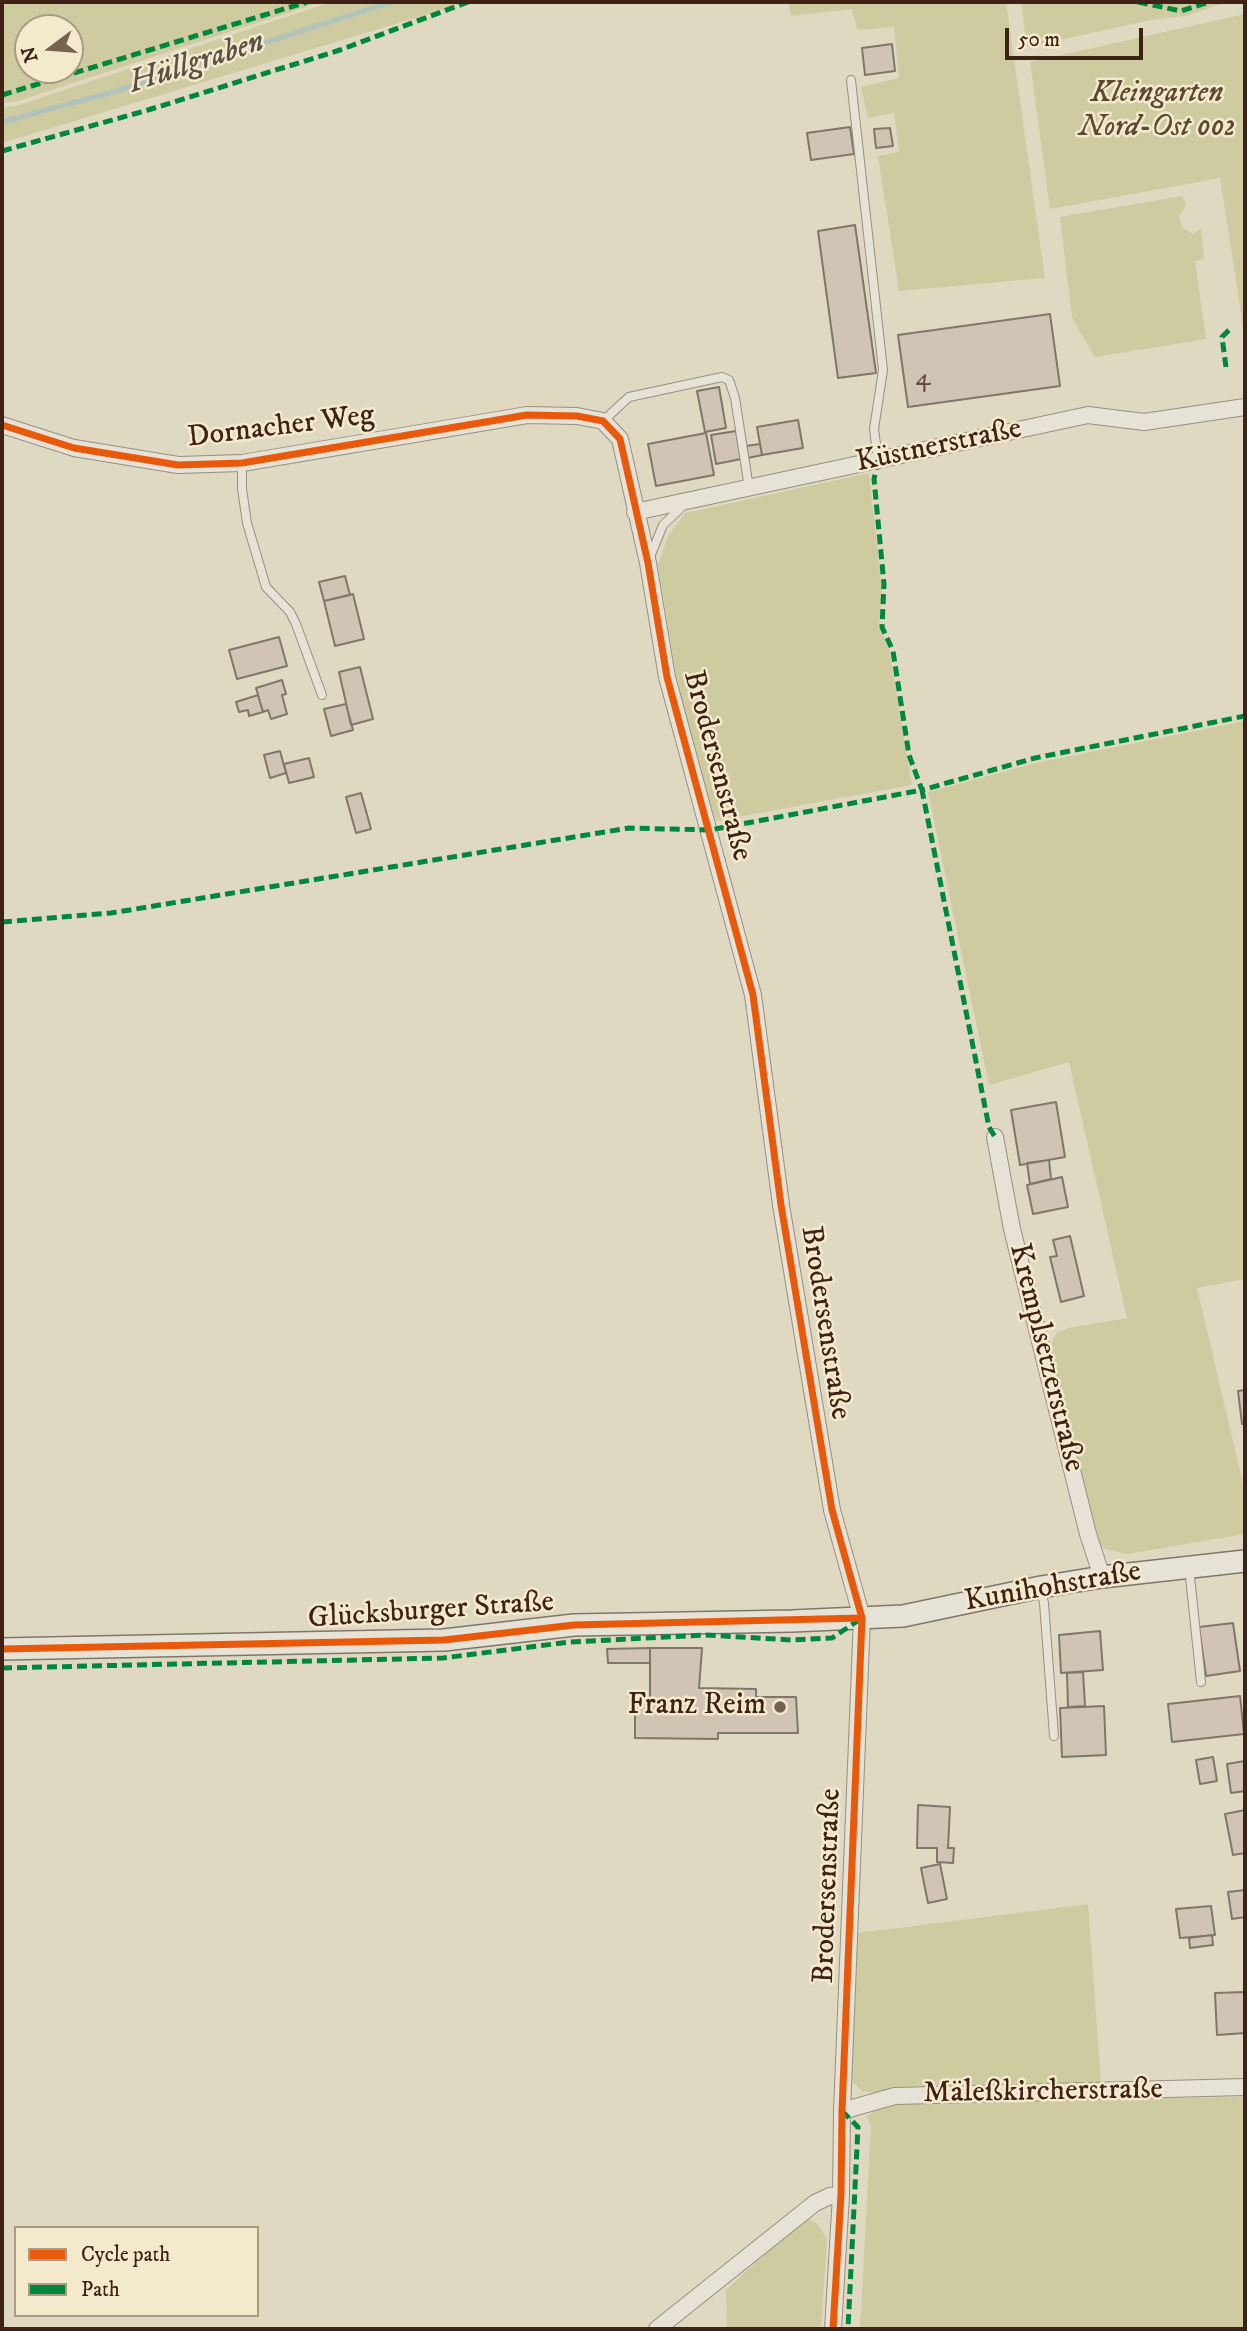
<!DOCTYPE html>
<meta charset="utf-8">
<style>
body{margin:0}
#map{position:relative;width:1247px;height:2331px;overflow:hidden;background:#e0d9c1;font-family:"IM FELL DW Pica",serif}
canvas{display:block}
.frame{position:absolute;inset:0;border:4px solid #3f2115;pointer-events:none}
.legend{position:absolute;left:14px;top:2226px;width:245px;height:91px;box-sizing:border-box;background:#f3eace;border:2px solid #ab9a84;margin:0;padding:9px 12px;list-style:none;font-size:21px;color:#3f2115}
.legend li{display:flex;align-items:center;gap:14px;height:35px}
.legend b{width:35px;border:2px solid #ab9a84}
.north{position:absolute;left:14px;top:14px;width:70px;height:70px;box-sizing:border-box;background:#f3eace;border:2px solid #ab9a84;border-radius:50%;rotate:254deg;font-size:19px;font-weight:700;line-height:28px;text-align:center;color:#3f2115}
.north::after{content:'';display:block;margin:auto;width:24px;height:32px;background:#776151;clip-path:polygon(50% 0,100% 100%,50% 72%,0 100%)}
.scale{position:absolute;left:1005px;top:28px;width:138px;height:32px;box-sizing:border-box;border:4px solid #3f2115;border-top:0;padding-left:9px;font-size:21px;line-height:24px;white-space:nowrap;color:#3f2115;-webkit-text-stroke:5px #f3eace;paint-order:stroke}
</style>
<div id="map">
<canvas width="1247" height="2331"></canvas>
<div class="frame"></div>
<ul class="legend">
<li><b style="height:9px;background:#e8590c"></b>Cycle path</li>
<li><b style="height:9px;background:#00873e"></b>Path</li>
</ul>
<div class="north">N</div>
<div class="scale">50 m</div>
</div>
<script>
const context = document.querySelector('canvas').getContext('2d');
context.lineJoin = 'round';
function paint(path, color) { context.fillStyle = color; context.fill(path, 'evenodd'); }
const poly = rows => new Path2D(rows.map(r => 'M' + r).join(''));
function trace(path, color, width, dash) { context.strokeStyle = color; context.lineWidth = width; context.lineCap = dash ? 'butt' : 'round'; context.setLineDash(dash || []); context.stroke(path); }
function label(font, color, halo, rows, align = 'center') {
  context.font = font + ' "IM FELL DW Pica",serif'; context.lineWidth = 5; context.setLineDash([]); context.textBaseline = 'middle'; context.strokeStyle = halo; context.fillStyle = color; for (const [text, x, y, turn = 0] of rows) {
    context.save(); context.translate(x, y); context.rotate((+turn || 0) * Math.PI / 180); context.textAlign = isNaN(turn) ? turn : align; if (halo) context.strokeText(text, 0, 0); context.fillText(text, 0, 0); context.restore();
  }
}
paint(poly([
 [2,2,321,2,18,101,2,103],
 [28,28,70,28,70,70,28,70],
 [331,2,468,2,2,143,2,108,19,105],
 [788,2,1006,2,1045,278,899,291,878,156,899,152,894,113,868,118,861,87,899,78,894,27,857,30,852,9,791,16],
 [1021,2,1226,2,1186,16,1151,20,1027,47],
 [1245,14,1245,332,1244,332,1220,178,1050,209,1030,62],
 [1182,196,1186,205,1179,216,1182,227,1193,234,1201,228,1204,259,1195,261,1206,339,1095,357,1072,318,1060,217],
 [869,473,882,590,879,626,889,648,912,785,716,821,699,769,678,686,658,565,668,536,685,513],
 [1245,721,1245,1279,1197,1288,1245,1492,1245,1534,1127,1554,1105,1549,1093,1537,1049,1350,1056,1333,1069,1328,1127,1318,1069,1062,989,1085,928,792,1036,763],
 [1088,1904,1101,2083,916,2086,877,2093,862,2091,851,2080,858,1933],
 [1245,2097,1245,2329,860,2329,871,2125,866,2117,878,2107,895,2102],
 [808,2219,817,2223,827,2239,821,2329,727,2329,726,2290,800,2222]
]), '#cecba1');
trace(poly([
 [2,122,113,92,391,2]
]), '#b1c3ba', 5);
const building = poly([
 [892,44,895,71,865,75,862,48,892,44],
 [850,127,854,154,811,160,807,133,850,127],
 [890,128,893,146,876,148,874,129,890,128],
 [855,225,876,373,838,378,818,231,855,225],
 [1050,314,1060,386,908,407,898,335,1050,314],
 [719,387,726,428,705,432,697,391,719,387],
 [798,420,803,448,762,455,757,427,798,420],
 [736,431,741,459,716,464,711,435,736,431],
 [706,433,714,475,656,486,648,444,706,433],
 [760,444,762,455,748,458,746,446,760,444],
 [345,576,350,595,324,601,319,582,345,576],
 [353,594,364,639,335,646,324,601,353,594],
 [279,637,287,666,237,679,229,650,279,637],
 [360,667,373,719,351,725,339,672,360,667],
 [282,680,286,694,282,695,287,714,271,719,268,710,263,712,256,688,282,680],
 [258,695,263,712,249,716,248,710,239,712,236,702,258,695],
 [346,704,353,730,331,736,324,709,346,704],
 [280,751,286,773,270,778,264,755,280,751],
 [309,758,314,777,289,783,284,764,309,758],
 [361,793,371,829,356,833,346,797,361,793],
 [1056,1102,1065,1157,1020,1165,1011,1110,1056,1102],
 [1049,1160,1051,1179,1030,1184,1027,1163,1049,1160],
 [1062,1177,1068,1207,1033,1214,1027,1185,1062,1177],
 [1070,1236,1084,1296,1061,1302,1050,1257,1057,1256,1053,1240,1070,1236],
 [1245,1390,1245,1424,1242,1424,1238,1391,1245,1390],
 [1233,1623,1240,1671,1206,1676,1199,1627,1233,1623],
 [1100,1631,1103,1670,1061,1673,1059,1635,1100,1631],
 [650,1648,702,1648,699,1688,756,1689,756,1697,796,1697,798,1733,718,1733,718,1739,635,1738,635,1699,650,1698,650,1648],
 [650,1648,650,1663,608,1663,607,1649,650,1648],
 [1083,1672,1085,1706,1068,1707,1067,1673,1083,1672],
 [1240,1696,1244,1734,1172,1742,1168,1704,1240,1696],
 [1104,1706,1106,1755,1062,1757,1060,1708,1104,1706],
 [1213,1757,1217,1781,1200,1784,1196,1760,1213,1757],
 [1245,1761,1245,1791,1231,1793,1227,1764,1245,1761],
 [918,1805,950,1807,948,1848,954,1848,953,1863,937,1862,937,1848,917,1848,918,1805],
 [1245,1810,1245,1853,1233,1855,1225,1814,1245,1810],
 [940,1864,947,1899,928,1903,921,1868,940,1864],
 [1245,1890,1245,1917,1232,1919,1228,1892,1245,1890],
 [1211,1906,1215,1935,1180,1938,1176,1909,1211,1906],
 [1212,1935,1213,1945,1190,1948,1189,1938,1212,1935],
 [1245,1992,1245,2033,1217,2035,1215,1993,1245,1992]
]);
paint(building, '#d2c4b5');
trace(building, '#80776a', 2);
const lane = poly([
 [851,80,883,370,874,429,878,460],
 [603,421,629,397,722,377,729,380,735,398,749,488],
 [242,463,242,489,247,523,266,587,290,612,296,624,322,695],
 [650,557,663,525,684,505],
 [1189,1567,1201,1682],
 [1041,1590,1044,1603,1054,1736]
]);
const street = poly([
 [2,425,74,448,178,465,242,463,527,415,577,416,603,421,620,439,648,563,667,677,753,995,781,1205,832,1510,862,1618,842,2111,841,2195,833,2329],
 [635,512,1088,415,1144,422,1245,407],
 [995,1137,1012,1229,1088,1534,1102,1577],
 [842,2111,895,2096,1245,2087],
 [657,2329,815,2203,830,2196,841,2195]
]);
const secondary = poly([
 [2,1649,444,1640,574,1625,792,1621,903,1616,1041,1587,1102,1577,1245,1561]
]);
trace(lane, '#978f81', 10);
trace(street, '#978f81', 18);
trace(secondary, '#80776a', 24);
trace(lane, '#e6e2d6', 8);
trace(street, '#e6e2d6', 16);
trace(secondary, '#e6e2d6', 21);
trace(poly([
 [1138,2,1181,11,1209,2],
 [2,95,307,2],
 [2,151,148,110,340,50,468,2],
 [1226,367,1222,337,1229,330],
 [878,460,874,479,884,584,882,627,893,651,909,755,922,790,1035,758,1245,716],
 [2,922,111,913,629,828,710,830,922,790,989,1127,995,1137],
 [2,1668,443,1658,570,1642,706,1635,792,1640,832,1638,859,1620],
 [842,2111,858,2127,848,2329]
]), '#00873e', 5, [10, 5]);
trace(poly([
 [2,425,74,448,178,465,242,463,527,415,577,416,603,421,620,439,648,563,667,677,753,995,781,1205,832,1510,862,1618,842,2111,841,2195,833,2329],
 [2,1649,444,1640,574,1625,862,1618]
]), '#e8590c', 7);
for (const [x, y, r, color] of [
 [780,1707,7,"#776151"]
]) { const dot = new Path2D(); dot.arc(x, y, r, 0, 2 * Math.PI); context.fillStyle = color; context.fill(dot); trace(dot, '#f3eace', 2.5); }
label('26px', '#644a3d', null, [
 ["4",923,380]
]);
label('italic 30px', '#5f4832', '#f3eace', [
 ["Kleingarten",1157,95],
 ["Nord-Ost 002",1157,129]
]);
label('30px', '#3f2115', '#f3eace', [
 ["Dornacher Weg",281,428,-7],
 ["Küstnerstraße",939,447,-12],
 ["Brodersenstraße",716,766,75],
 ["Brodersenstraße",824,1323,81],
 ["Kremplsetzerstraße",1045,1358,76],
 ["Kunihohstraße",1053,1588,-10],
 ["Glücksburger Straße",431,1612,-4],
 ["Brodersenstraße",829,1886,-88],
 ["Mäleßkircherstraße",1043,2093,-1]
]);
label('30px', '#3f2115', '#f3eace', [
 ["Franz Reim",766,1707]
], 'right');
label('italic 32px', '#5b4f46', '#f3eace', [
 ["Hüllgraben",197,64,-18]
]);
</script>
